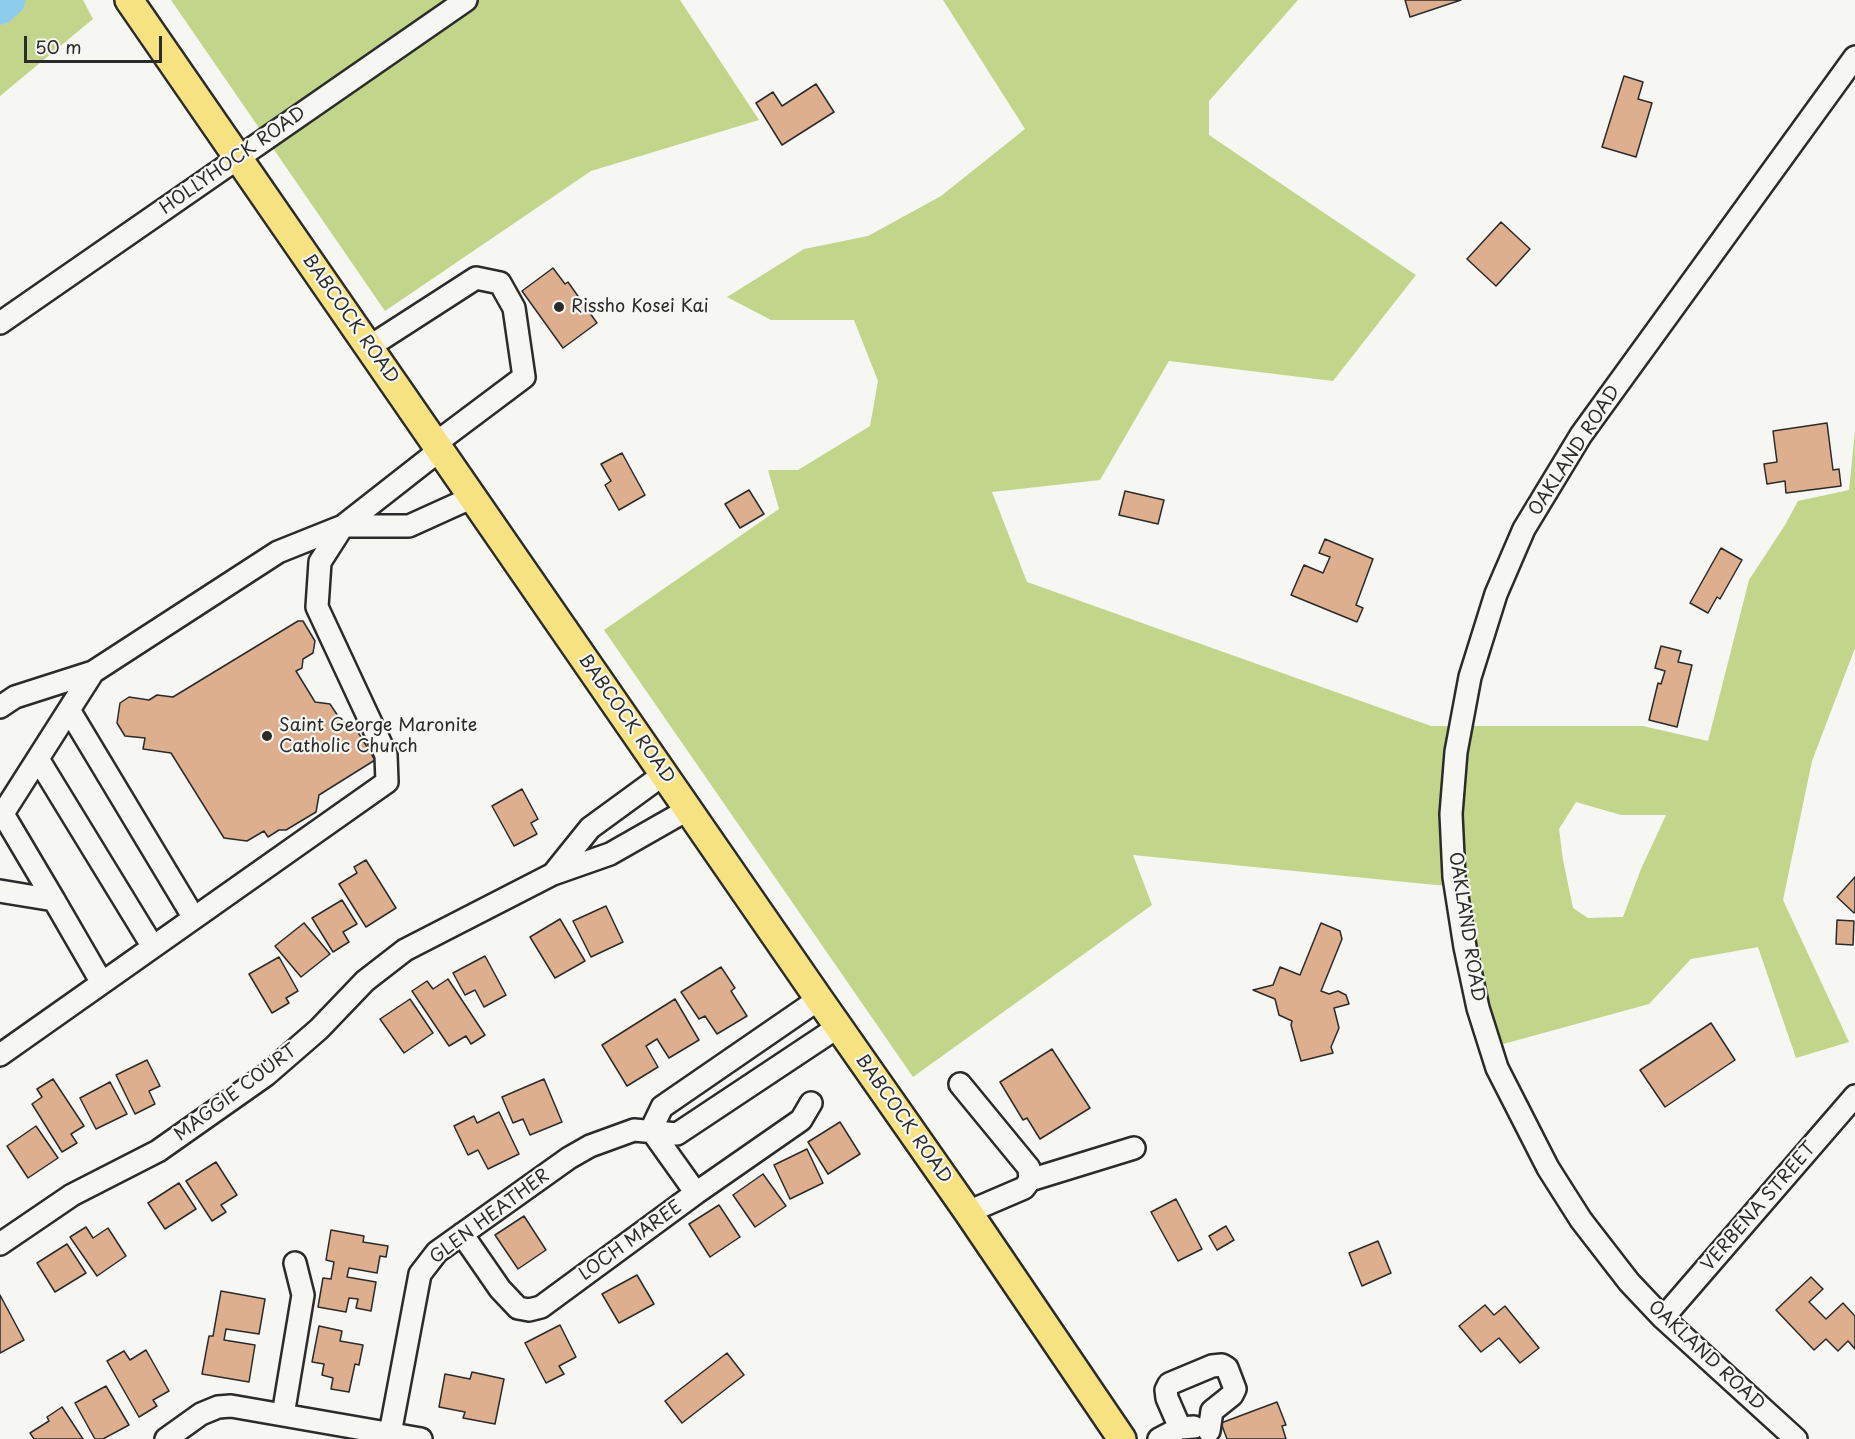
<!DOCTYPE html>
<style>
body{margin:0}
#map{position:relative;width:1855px;height:1439px;overflow:hidden;background:#f6f6f2;font-family:"Playpen Sans",sans-serif}
canvas{display:block}
.scale{position:absolute;left:24px;top:36px;width:138px;height:27px;box-sizing:border-box;border:3px solid #2b2b2b;border-top:0;padding-left:8px;font-size:18px;line-height:21px;white-space:nowrap;color:#2b2b2b;-webkit-text-stroke:4px #f6f6f2;paint-order:stroke}
</style>
<div id="map">
<canvas width="1855" height="1439"></canvas>
<div class="scale">50 m</div>
</div>
<script>
const context = document.querySelector('canvas').getContext('2d');
context.lineJoin = 'round';
function paint(path, color) { context.fillStyle = color; context.fill(path, 'evenodd'); }
const poly = rows => new Path2D(rows.map(r => 'M' + r).join(''));
function trace(path, color, width, dash) { context.strokeStyle = color; context.lineWidth = width; context.lineCap = dash ? 'butt' : 'round'; context.setLineDash(dash || []); context.stroke(path); }
function label(font, color, halo, rows, align = 'center') {
  context.font = font + ' "Playpen Sans",sans-serif'; context.lineWidth = 4.5; context.setLineDash([]); context.textBaseline = 'middle'; context.strokeStyle = halo; context.fillStyle = color; for (const [text, x, y, turn = 0] of rows) {
    context.save(); context.translate(x, y); context.rotate((+turn || 0) * Math.PI / 180); context.textAlign = isNaN(turn) ? turn : align; if (halo) context.strokeText(text, 0, 0); context.fillText(text, 0, 0); context.restore();
  }
}
paint(poly([
 [0,0,83,0,93,19,0,96],
 [171,0,680,0,759,120,591,171,385,311],
 [943,0,1298,0,1209,101,1209,135,1416,275,1333,381,1169,361,1100,480,992,492,1027,582,1431,726,1643,726,1708,741,1749,580,1785,525,1798,501,1849,490,1855,431,1855,648,1812,761,1783,900,1849,1042,1796,1058,1758,947,1691,959,1649,1004,1496,1046,1462,886,1436,885,1133,855,1152,905,913,1077,604,630,779,509,768,470,798,470,870,426,878,381,854,320,771,320,727,297,804,249,868,236,941,196,1025,129],
 [1576,802,1621,815,1666,815,1641,869,1623,917,1588,918,1573,908,1563,860,1559,829]
]), '#c2d58a');
trace(poly([
 [0,8,9,0]
]), '#8eccee', 33);
const building = poly([
 [1405,0,1461,0,1410,17,1405,0],
 [1624,76,1643,82,1638,99,1652,103,1636,157,1602,147,1624,76],
 [816,84,834,112,782,145,756,103,773,92,782,106,816,84],
 [1501,222,1530,249,1496,286,1467,259,1501,222],
 [553,268,565,284,568,282,597,323,563,348,522,291,553,268],
 [1827,423,1833,470,1839,469,1841,486,1786,493,1785,481,1767,484,1764,464,1777,462,1773,431,1827,423],
 [622,453,645,495,619,510,605,485,611,481,601,464,622,453],
 [749,490,764,514,740,528,725,504,749,490],
 [1125,491,1164,500,1158,524,1119,515,1125,491],
 [1325,539,1373,559,1356,605,1363,608,1357,622,1291,595,1304,565,1323,573,1330,557,1319,553,1325,539],
 [1721,548,1742,560,1720,599,1717,597,1708,613,1690,603,1721,548],
 [298,621,303,621,315,641,313,653,303,659,302,668,296,671,315,702,330,704,342,722,353,724,375,760,319,795,316,812,286,830,279,830,268,837,264,831,247,841,224,838,171,753,143,749,145,738,125,736,117,723,120,703,129,697,149,700,157,695,173,697,298,621],
 [1661,646,1681,651,1678,662,1692,665,1677,727,1649,720,1658,683,1661,684,1665,671,1655,668,1661,646],
 [522,789,538,819,531,823,537,834,514,846,492,806,522,789],
 [366,860,396,908,366,927,339,884,357,873,354,867,366,860],
 [1855,877,1855,911,1854,913,1837,897,1855,877],
 [342,900,357,924,343,932,349,942,333,952,312,918,342,900],
 [606,906,623,942,591,957,573,921,606,906],
 [560,919,585,961,555,978,530,937,560,919],
 [1837,920,1854,921,1853,945,1836,944,1837,920],
 [304,923,330,954,301,977,275,946,304,923],
 [1321,923,1340,931,1342,939,1321,991,1329,994,1338,991,1346,995,1349,1004,1334,1008,1339,1028,1331,1047,1333,1053,1301,1061,1291,1025,1292,1021,1279,1015,1275,999,1253,990,1273,985,1280,967,1300,975,1321,923],
 [485,956,506,995,484,1007,475,990,465,995,453,973,485,956],
 [279,957,298,991,286,998,289,1003,272,1013,249,974,279,957],
 [721,967,735,988,731,991,747,1016,717,1034,705,1016,699,1019,681,992,721,967],
 [448,979,485,1035,471,1044,466,1036,449,1046,412,991,427,981,433,989,448,979],
 [410,999,433,1033,404,1053,380,1019,410,999],
 [675,999,699,1040,669,1058,657,1039,646,1046,658,1067,627,1086,602,1045,675,999],
 [1711,1023,1735,1060,1665,1107,1640,1070,1711,1023],
 [1052,1049,1090,1108,1040,1139,1027,1118,1023,1120,1000,1082,1052,1049],
 [147,1060,160,1086,149,1091,155,1104,135,1114,116,1075,147,1060],
 [53,1079,84,1126,71,1134,77,1143,62,1152,32,1104,42,1097,37,1089,53,1079],
 [544,1079,562,1122,530,1135,523,1119,513,1123,502,1097,544,1079],
 [110,1082,127,1114,96,1129,80,1098,110,1082],
 [499,1112,519,1154,488,1169,478,1150,468,1155,454,1126,474,1116,477,1123,499,1112],
 [840,1122,860,1154,828,1174,808,1142,840,1122],
 [36,1126,58,1158,28,1178,7,1146,36,1126],
 [807,1149,823,1183,790,1199,774,1165,807,1149],
 [216,1162,237,1195,221,1205,226,1212,212,1221,186,1181,216,1162],
 [763,1174,786,1206,755,1227,733,1195,763,1174],
 [179,1183,196,1209,165,1229,148,1203,179,1183],
 [1176,1199,1202,1249,1178,1261,1151,1212,1176,1199],
 [719,1205,740,1237,710,1257,689,1224,719,1205],
 [524,1216,546,1250,518,1269,495,1235,524,1216],
 [1226,1226,1234,1240,1217,1250,1209,1236,1226,1226],
 [86,1227,93,1238,108,1228,126,1256,97,1276,70,1237,86,1227],
 [331,1230,364,1236,363,1242,388,1246,386,1257,380,1256,377,1273,349,1268,347,1277,376,1282,371,1311,356,1308,358,1299,349,1298,346,1312,318,1307,323,1278,331,1279,334,1262,326,1260,331,1230],
 [1378,1241,1391,1273,1362,1286,1349,1253,1378,1241],
 [67,1244,86,1273,55,1292,37,1263,67,1244],
 [637,1275,654,1304,619,1323,602,1294,637,1275],
 [1811,1277,1823,1289,1809,1302,1826,1319,1843,1303,1855,1316,1855,1349,1848,1341,1838,1351,1826,1339,1814,1350,1776,1310,1811,1277],
 [221,1291,265,1299,259,1334,226,1329,224,1340,255,1345,249,1382,202,1374,209,1336,213,1336,221,1291],
 [0,1295,24,1340,0,1353,0,1295],
 [1485,1305,1494,1315,1505,1306,1539,1348,1520,1363,1499,1338,1481,1352,1459,1326,1485,1305],
 [560,1325,576,1357,559,1366,564,1374,546,1383,525,1343,560,1325],
 [319,1326,342,1331,340,1341,363,1345,359,1365,355,1364,349,1392,331,1389,333,1378,322,1375,324,1364,312,1362,319,1326],
 [146,1350,169,1391,153,1400,157,1406,139,1417,107,1361,124,1351,130,1360,146,1350],
 [727,1353,744,1375,682,1423,665,1401,727,1353],
 [472,1372,504,1379,495,1424,463,1418,465,1412,439,1407,445,1374,470,1379,472,1372],
 [106,1386,129,1425,103,1439,95,1439,75,1403,106,1386],
 [1277,1402,1286,1425,1282,1426,1286,1439,1227,1439,1221,1423,1277,1402],
 [62,1407,83,1439,34,1439,30,1433,49,1421,47,1417,62,1407]
]);
paint(building, '#ddaf8e');
trace(building, '#2b2b2b', 1.5);
const minor = poly([
 [0,323,466,0],
 [369,347,476,278,500,283,514,308,524,377,436,443],
 [0,707,15,697,93,672],
 [69,710,194,918],
 [38,759,153,947],
 [664,774,590,828,553,874,610,854,689,809],
 [3,814,54,900],
 [0,818,93,672,278,552,343,526,440,450],
 [0,891,54,900,102,983],
 [0,1055,387,782,386,755,317,607,320,562,343,526,409,526,473,497],
 [960,1084,1029,1168,1030,1180,1024,1188,968,1212],
 [651,1130,662,1107,819,999],
 [651,1130,696,1193],
 [1030,1180,1134,1148],
 [462,1234,500,1289,518,1308,529,1310,541,1307,696,1193,801,1120,811,1103],
 [0,1244,72,1195,158,1151,266,1075,319,1029,365,981,405,950,553,874],
 [1663,1318,1855,1096],
 [283,1415,303,1295,295,1263],
 [1180,1428,1167,1398,1166,1390,1169,1384,1212,1366,1222,1365,1227,1368,1235,1389,1232,1395,1212,1411,1209,1431],
 [166,1439,201,1414,218,1407,231,1406,421,1439],
 [389,1439,420,1274,437,1252,569,1158,590,1146,634,1130,677,1134,838,1027],
 [1159,1439,1180,1428,1194,1427],
 [1796,1439,1663,1318,1629,1282,1581,1220,1548,1168,1497,1068,1478,1008,1465,947,1454,877,1451,814,1456,752,1470,677,1496,594,1524,529,1581,435,1855,57]
]);
const major = poly([
 [129,0,819,999,968,1212,1122,1439]
]);
trace(minor, '#2b2b2b', 26);
trace(major, '#2b2b2b', 32);
trace(minor, '#f6f6f2', 21);
trace(major, '#f7e281', 27);
for (const [x, y, r, color] of [
 [559,307,6,"#2b2b2b"],
 [267,736,6,"#2b2b2b"]
]) { const dot = new Path2D(); dot.arc(x, y, r, 0, 2 * Math.PI); context.fillStyle = color; context.fill(dot); trace(dot, '#f6f6f2', 2); }
label('18px', '#2b2b2b', '#f6f6f2', [
 ["HOLLYHOCK ROAD",233,161,-35],
 ["BABCOCK ROAD",350,319,55],
 ["OAKLAND ROAD",1575,451,-57],
 ["BABCOCK ROAD",626,719,55],
 ["OAKLAND ROAD",1466,927,81],
 ["MAGGIE COURT",236,1093,-37],
 ["BABCOCK ROAD",903,1119,55],
 ["VERBENA STREET",1759,1207,-49],
 ["GLEN HEATHER",490,1217,-37],
 ["LOCH MAREE",631,1241,-36],
 ["OAKLAND ROAD",1706,1356,43]
]);
label('18px', '#2b2b2b', '#f6f6f2', [
 ["Rissho Kosei Kai",571,307],
 ["Saint George Maronite",279,726],
 ["Catholic Church",279,747]
], 'left');
</script>
